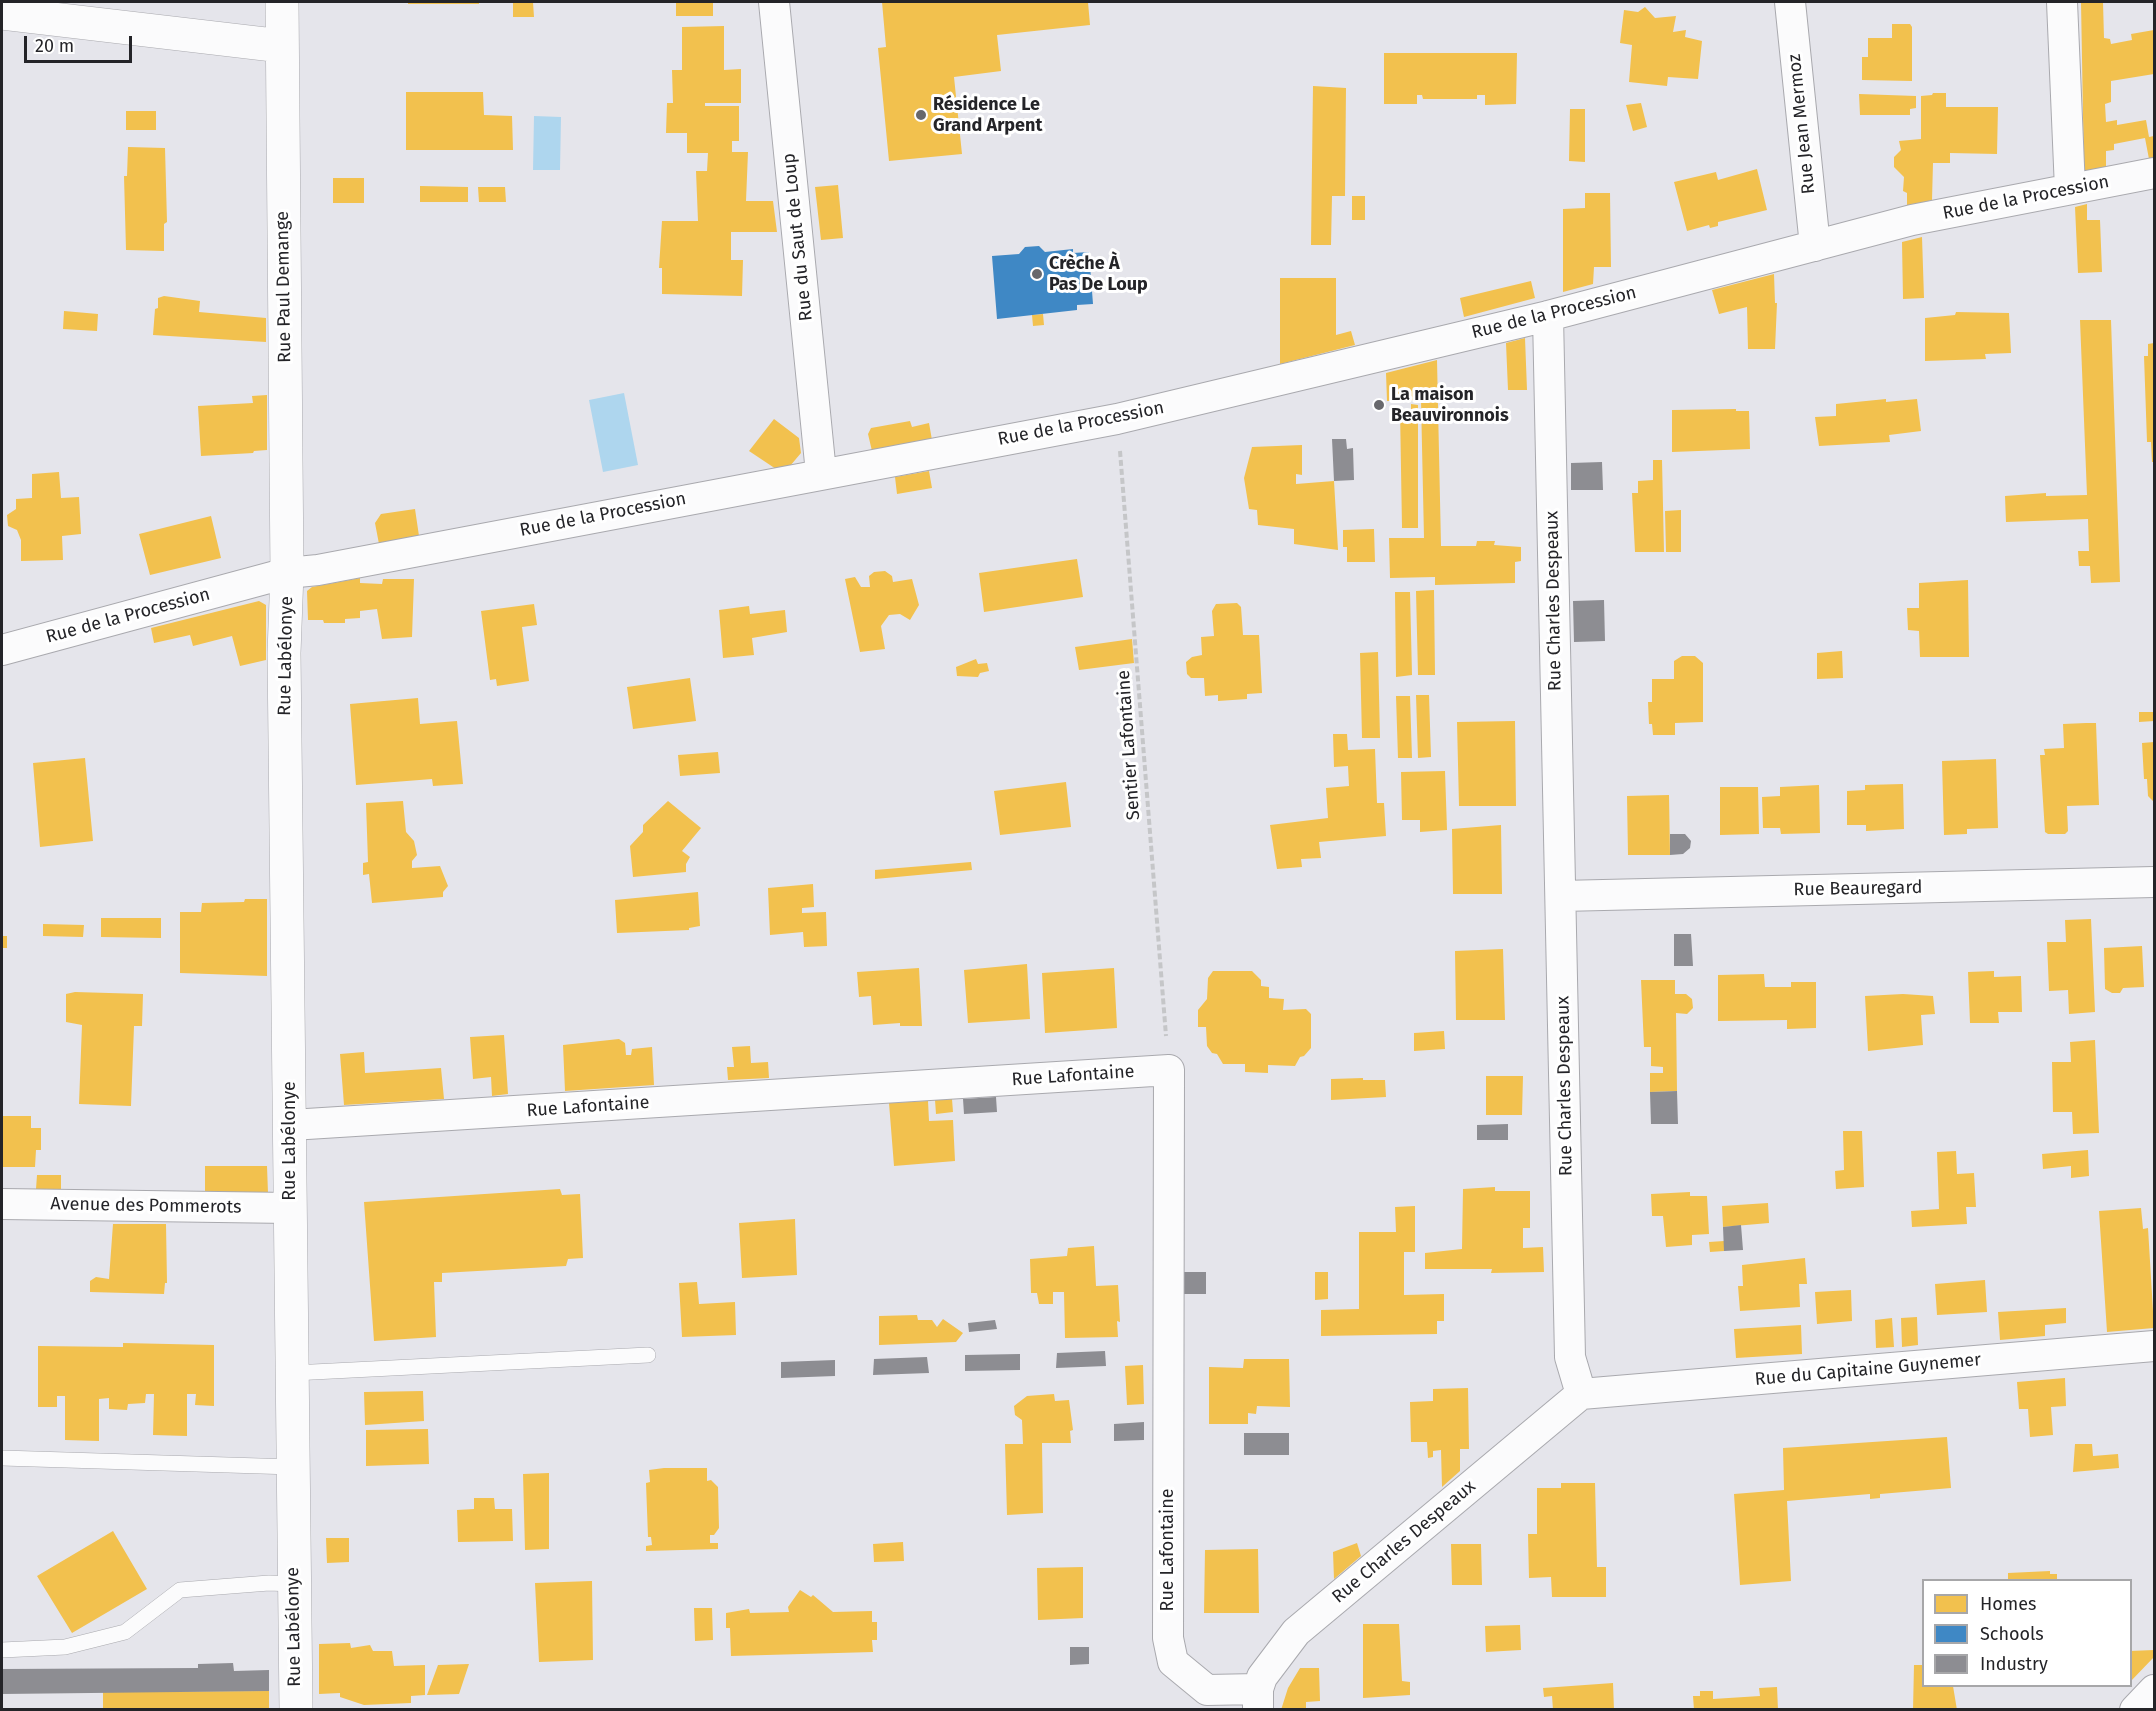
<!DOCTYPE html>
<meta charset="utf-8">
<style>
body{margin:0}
#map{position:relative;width:2156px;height:1711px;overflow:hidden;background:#e5e5eb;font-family:"Fira Sans",sans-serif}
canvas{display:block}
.frame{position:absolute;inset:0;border:3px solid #242428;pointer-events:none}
.legend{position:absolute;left:1922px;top:1579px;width:210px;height:108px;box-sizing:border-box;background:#fff;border:2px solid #a7a7a9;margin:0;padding:8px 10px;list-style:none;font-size:18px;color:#242428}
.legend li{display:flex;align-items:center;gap:12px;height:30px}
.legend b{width:30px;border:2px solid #a7a7a9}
.scale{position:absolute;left:24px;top:36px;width:108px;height:27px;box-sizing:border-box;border:3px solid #242428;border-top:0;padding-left:8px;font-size:18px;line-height:21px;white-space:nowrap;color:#242428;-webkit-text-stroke:4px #fff;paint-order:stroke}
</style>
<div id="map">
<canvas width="2156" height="1711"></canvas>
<div class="frame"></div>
<ul class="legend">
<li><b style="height:16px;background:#f2c14e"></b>Homes</li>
<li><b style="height:16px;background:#3f88c5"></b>Schools</li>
<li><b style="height:16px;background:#8d8d92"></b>Industry</li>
</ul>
<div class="scale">20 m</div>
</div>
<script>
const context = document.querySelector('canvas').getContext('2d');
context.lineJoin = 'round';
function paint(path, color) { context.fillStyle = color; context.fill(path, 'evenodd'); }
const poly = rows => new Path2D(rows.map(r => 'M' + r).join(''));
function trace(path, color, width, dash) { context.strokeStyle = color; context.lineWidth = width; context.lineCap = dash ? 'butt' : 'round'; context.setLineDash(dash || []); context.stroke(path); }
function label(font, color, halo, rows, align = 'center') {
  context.font = font + ' "Fira Sans",sans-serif'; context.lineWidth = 6; context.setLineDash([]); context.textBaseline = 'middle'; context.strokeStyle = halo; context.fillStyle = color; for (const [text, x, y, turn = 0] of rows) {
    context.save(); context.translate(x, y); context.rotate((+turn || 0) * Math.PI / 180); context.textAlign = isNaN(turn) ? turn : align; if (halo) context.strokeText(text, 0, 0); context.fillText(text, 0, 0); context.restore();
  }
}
paint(poly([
 [534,116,561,117,560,170,533,170],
 [624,393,638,465,603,472,589,400]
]), '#aed6ee');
paint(poly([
 [408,2,479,2,479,4,408,4],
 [513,2,533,2,534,17,513,17],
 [676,2,713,2,713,16,676,16],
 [882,2,1088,2,1090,25,997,35,1001,71,954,77,962,154,889,161,878,48,886,47],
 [2081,2,2103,2,2104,38,2110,39,2111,44,2132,40,2131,34,2154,30,2154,74,2111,81,2111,102,2105,104,2106,122,2117,120,2117,125,2146,120,2149,137,2154,136,2154,158,2149,159,2145,138,2114,144,2114,150,2106,151,2106,167,2084,171],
 [1645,7,1655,18,1676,16,1673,32,1686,30,1685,37,1702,41,1698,79,1668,77,1667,86,1629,82,1632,45,1620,43,1624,10,1638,12],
 [1892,24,1910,24,1912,27,1912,81,1862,80,1862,57,1868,57,1868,38,1892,38],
 [724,26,724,70,741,69,741,103,705,103,705,106,739,106,739,141,732,141,732,152,748,152,746,201,773,201,777,232,731,232,731,260,743,260,742,296,662,294,662,268,659,268,662,221,698,221,696,171,707,171,708,153,687,153,687,133,666,133,667,103,673,103,672,70,682,70,682,27],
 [1384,53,1517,53,1516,104,1485,105,1485,95,1477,95,1477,99,1423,99,1422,95,1417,95,1417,104,1384,104],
 [1313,86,1346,88,1345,196,1332,196,1331,245,1311,245],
 [406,92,483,92,484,115,512,116,513,150,406,150],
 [1933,93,1946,93,1946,107,1998,107,1997,154,1950,153,1950,163,1933,163,1932,200,1907,207,1907,193,1903,191,1904,177,1894,167,1894,157,1901,150,1899,141,1921,139,1921,96,1932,95],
 [1859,94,1916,96,1916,108,1910,109,1910,115,1860,115],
 [1641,103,1647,127,1633,131,1626,105],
 [1570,109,1585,109,1585,162,1569,161],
 [126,111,156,111,156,130,126,130],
 [128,147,165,148,167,222,164,224,164,251,126,250,124,176,127,176],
 [1757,169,1767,210,1718,222,1718,226,1710,228,1709,225,1687,231,1674,182,1716,172,1718,180],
 [333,178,364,178,364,203,333,203],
 [838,185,843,238,821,240,815,187],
 [420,186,468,187,468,202,420,202],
 [478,187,505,187,506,202,479,202],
 [1585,193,1610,193,1611,267,1594,267,1593,284,1563,292,1563,209,1585,208],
 [1352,196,1365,196,1365,220,1352,220],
 [2087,204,2087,220,2100,220,2102,272,2078,273,2075,207],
 [1922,237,1924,298,1903,299,1902,242],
 [1774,274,1775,303,1777,303,1775,349,1748,349,1747,307,1719,314,1712,290],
 [1280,278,1336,278,1336,335,1351,331,1355,345,1280,364],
 [1531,281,1535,298,1464,317,1460,298],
 [164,296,200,301,199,312,266,318,266,342,153,335,155,309,158,308,158,298],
 [64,311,98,314,97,331,63,329],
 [1956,312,2009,313,2011,353,1985,354,1986,359,1925,361,1925,318,1955,315],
 [1043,314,1044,325,1033,326,1032,315],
 [2080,320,2111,320,2120,582,2091,583,2090,566,2079,566,2078,551,2089,551,2088,519,2006,522,2005,496,2046,493,2046,496,2087,495],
 [1525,338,1527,390,1508,390,1506,343],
 [2154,343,2154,462,2152,462,2151,442,2147,442,2144,356,2148,356,2148,344],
 [1437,360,1441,546,1476,546,1477,541,1495,541,1494,545,1521,547,1521,561,1515,562,1515,583,1435,585,1435,577,1390,578,1389,538,1424,538,1421,400,1387,401,1386,373],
 [267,395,267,450,254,451,253,453,201,456,198,406,253,403,252,396],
 [1886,399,1886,402,1917,399,1921,431,1889,435,1890,442,1819,446,1815,417,1836,416,1836,404],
 [1411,404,1418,405,1418,528,1402,528,1400,409,1411,409],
 [1736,409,1736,411,1749,411,1750,449,1672,452,1672,410],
 [774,419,799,438,801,453,790,466,776,469,749,451],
 [910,421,912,427,929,423,932,440,872,451,868,434,871,428],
 [1302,445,1302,475,1296,474,1296,484,1334,481,1338,550,1294,544,1294,529,1258,525,1257,510,1249,509,1244,478,1252,447],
 [1653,460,1662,460,1664,552,1635,552,1632,493,1638,493,1638,481,1653,480],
 [929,471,932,488,897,494,895,477],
 [59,472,61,498,79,497,81,534,62,536,63,560,21,561,21,540,17,530,8,526,7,515,16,509,16,499,32,498,32,474],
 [415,509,419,536,379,544,375,523,381,514],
 [1681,510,1681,552,1666,552,1665,511],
 [211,516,221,558,150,575,139,534],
 [1374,529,1375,562,1347,562,1347,547,1343,547,1343,530],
 [1077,559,1083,597,984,612,979,573],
 [885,571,892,576,893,582,912,579,919,605,910,620,900,614,889,615,881,626,885,649,860,652,845,579,855,577,861,587,870,587,869,576,874,572],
 [360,578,360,583,382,584,383,579,414,579,412,637,382,639,377,609,360,611,360,618,345,619,345,623,324,623,323,620,308,620,307,591,312,587],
 [1968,580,1969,657,1920,657,1919,631,1908,630,1907,608,1919,608,1919,583],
 [1434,590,1435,675,1418,675,1416,591],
 [1395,592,1410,592,1412,675,1396,677],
 [259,601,266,605,266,660,240,666,232,636,193,646,190,635,154,643,151,628],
 [1237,603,1241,607,1243,635,1259,635,1262,693,1247,694,1247,699,1218,701,1218,695,1205,696,1204,678,1191,678,1187,674,1186,662,1192,657,1202,655,1201,637,1214,636,1212,611,1216,604],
 [534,604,537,625,522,627,529,681,497,686,496,679,490,680,481,611],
 [749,606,750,614,785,610,787,632,752,638,754,655,723,658,719,610],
 [1132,639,1134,663,1079,670,1075,647],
 [1842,651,1843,678,1817,679,1817,653],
 [1378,652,1380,738,1362,738,1360,653],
 [1682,656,1695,656,1703,663,1703,722,1675,723,1675,735,1653,735,1652,724,1649,724,1648,702,1652,702,1652,679,1674,679,1674,661],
 [976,659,978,664,987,663,989,671,980,673,978,677,957,676,956,667],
 [690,678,696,721,633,729,627,687],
 [1416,695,1429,695,1431,757,1418,758],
 [1396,696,1410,696,1412,758,1398,758],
 [418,698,420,724,457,721,463,784,433,786,432,779,356,785,350,704],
 [2139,712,2154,712,2154,721,2139,722],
 [1515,721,1516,806,1459,806,1457,722],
 [2086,723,2096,723,2099,805,2067,806,2068,831,2065,834,2048,834,2045,832,2040,755,2045,755,2044,749,2064,748,2063,724],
 [1333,734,1347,734,1348,750,1375,749,1377,803,1384,803,1386,836,1319,842,1321,858,1301,859,1302,867,1277,869,1270,825,1328,818,1326,788,1349,786,1348,766,1334,767],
 [2154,742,2154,801,2153,801,2148,796,2147,779,2144,779,2142,743],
 [718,752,720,773,680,776,678,755],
 [85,758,93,841,40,847,33,763],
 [1996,759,1998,828,1967,829,1967,834,1944,835,1942,761],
 [1445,771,1447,830,1420,832,1420,820,1402,820,1401,772],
 [1066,782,1071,827,1000,835,994,791],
 [1903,784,1904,829,1866,831,1866,825,1847,825,1847,791,1865,790,1865,785],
 [1819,785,1820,833,1781,834,1780,828,1763,828,1762,797,1780,796,1780,787],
 [1720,787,1758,787,1759,834,1720,835],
 [1669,795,1670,855,1628,855,1627,796],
 [403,801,406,832,414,841,417,855,412,861,412,868,440,866,448,886,443,892,443,897,372,903,369,874,363,875,363,863,368,862,366,803],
 [668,801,701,828,682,851,690,857,686,864,686,872,633,877,630,846,643,832,643,825],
 [1501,825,1502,894,1453,894,1452,829],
 [971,862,972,870,875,879,875,870],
 [813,884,814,907,802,908,802,913,826,912,827,946,804,947,803,932,770,935,768,888],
 [698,892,700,926,689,928,689,930,617,933,615,900],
 [245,899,267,899,267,976,180,973,180,912,201,912,202,903,244,902],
 [101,918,161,918,161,938,101,937],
 [2091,919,2095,1012,2069,1014,2068,990,2049,991,2047,942,2066,942,2065,920],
 [43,924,84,925,83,937,43,936],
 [2,936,7,936,7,948,2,948],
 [2142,946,2144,987,2123,988,2120,993,2112,993,2105,989,2104,948],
 [1503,949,1505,1020,1456,1020,1455,951],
 [1027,964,1030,1019,968,1023,964,970],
 [919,968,922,1026,900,1026,900,1023,873,1025,871,996,859,997,857,972],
 [1114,968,1117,1028,1045,1033,1042,973],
 [1213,971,1252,971,1261,980,1261,986,1269,987,1269,998,1284,999,1283,1010,1306,1009,1311,1014,1311,1048,1304,1056,1300,1057,1295,1066,1268,1065,1268,1073,1245,1072,1245,1064,1223,1064,1217,1054,1212,1053,1207,1046,1206,1027,1198,1027,1198,1010,1207,999,1208,978],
 [1994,971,1994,977,2021,976,2022,1012,1998,1012,1999,1023,1970,1023,1968,972],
 [1764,974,1765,987,1791,987,1791,982,1816,982,1816,1028,1787,1029,1787,1020,1718,1021,1718,975],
 [1641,980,1675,980,1675,994,1686,994,1692,999,1693,1008,1687,1014,1676,1013,1677,1091,1650,1092,1650,1073,1663,1073,1663,1067,1651,1066,1651,1047,1644,1047],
 [75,992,143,994,142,1026,134,1026,131,1106,79,1104,82,1025,66,1022,66,994],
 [1903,994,1933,996,1935,1014,1921,1015,1923,1045,1868,1051,1865,996],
 [1444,1031,1445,1049,1414,1051,1414,1033],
 [504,1035,508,1094,492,1096,491,1077,473,1079,470,1037],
 [619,1039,625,1043,626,1055,631,1055,632,1049,652,1047,654,1085,565,1091,563,1045],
 [2095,1040,2099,1133,2073,1134,2072,1112,2053,1112,2052,1062,2071,1062,2070,1042],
 [750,1046,751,1063,768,1062,769,1078,728,1080,727,1067,734,1067,732,1047],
 [364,1052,365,1073,441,1068,444,1099,344,1105,340,1054],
 [1486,1076,1523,1076,1522,1115,1486,1115],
 [1363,1078,1363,1080,1385,1080,1386,1097,1331,1100,1331,1079],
 [952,1099,953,1112,936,1114,935,1100],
 [928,1101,929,1121,953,1120,955,1161,894,1166,889,1103],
 [2,1116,31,1116,31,1128,41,1128,41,1150,36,1150,35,1167,2,1167],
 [1843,1131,1862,1131,1864,1187,1836,1189,1835,1171,1844,1170],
 [2088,1150,2089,1176,2071,1178,2071,1166,2043,1169,2042,1154],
 [1956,1151,1957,1174,1974,1173,1976,1207,1966,1207,1967,1224,1912,1227,1911,1211,1939,1209,1937,1152],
 [205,1166,267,1166,268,1193,205,1192],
 [37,1175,61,1175,61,1189,36,1189],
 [1495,1187,1495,1191,1530,1191,1530,1228,1523,1228,1523,1248,1543,1247,1544,1272,1491,1273,1492,1269,1425,1269,1425,1253,1462,1249,1463,1189],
 [560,1189,562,1195,580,1194,583,1258,568,1259,566,1266,442,1273,442,1282,434,1282,436,1337,374,1341,364,1202],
 [1690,1192,1690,1196,1707,1196,1709,1234,1692,1235,1692,1245,1666,1247,1663,1216,1652,1216,1651,1194],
 [1768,1203,1769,1223,1723,1227,1722,1206],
 [1415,1206,1415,1252,1404,1252,1404,1295,1444,1294,1444,1321,1437,1321,1437,1334,1321,1336,1321,1310,1359,1309,1359,1232,1396,1232,1395,1207],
 [2141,1208,2143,1229,2148,1228,2154,1328,2107,1332,2099,1211],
 [795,1219,797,1275,742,1278,739,1223],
 [113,1224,166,1224,167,1283,165,1283,164,1294,90,1292,90,1281,96,1277,109,1279],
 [1724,1241,1724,1251,1710,1252,1709,1242],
 [1094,1246,1096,1286,1118,1285,1120,1322,1117,1321,1118,1337,1065,1338,1064,1292,1053,1292,1053,1304,1039,1304,1037,1293,1031,1293,1030,1259,1067,1256,1068,1248],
 [1805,1258,1807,1284,1799,1284,1800,1307,1740,1311,1738,1286,1743,1286,1742,1265],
 [1315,1272,1328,1272,1328,1299,1315,1300],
 [1985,1280,1987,1312,1937,1315,1935,1284],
 [697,1282,699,1304,735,1302,736,1335,682,1337,679,1283],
 [1851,1290,1852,1321,1817,1324,1815,1292],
 [2066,1308,2066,1323,2045,1325,2045,1336,2000,1340,1998,1312],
 [917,1315,918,1320,932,1320,937,1327,943,1319,963,1333,956,1342,879,1345,879,1316],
 [1917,1317,1918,1345,1902,1347,1901,1318],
 [1892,1318,1894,1347,1876,1348,1875,1320],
 [1801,1325,1802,1354,1736,1358,1734,1329],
 [123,1343,214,1345,214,1406,195,1405,196,1394,187,1394,187,1436,153,1435,154,1394,146,1394,145,1403,128,1404,127,1410,109,1409,109,1398,99,1399,99,1441,65,1440,65,1396,57,1396,57,1407,38,1407,38,1346,123,1347],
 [1244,1359,1289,1359,1290,1407,1257,1406,1256,1414,1248,1413,1248,1424,1209,1424,1209,1367,1243,1368],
 [1143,1365,1144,1404,1127,1405,1125,1366],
 [2065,1378,2066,1406,2051,1407,2053,1435,2030,1437,2028,1409,2019,1409,2017,1382],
 [1468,1388,1469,1449,1460,1449,1460,1471,1442,1487,1441,1450,1433,1451,1433,1457,1428,1458,1427,1442,1411,1442,1410,1402,1433,1401,1433,1389],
 [423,1391,424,1421,365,1425,364,1392],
 [1054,1394,1055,1401,1069,1400,1073,1430,1070,1431,1071,1443,1042,1443,1043,1513,1007,1515,1005,1444,1023,1444,1022,1420,1015,1415,1014,1406,1027,1396],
 [428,1429,429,1464,366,1466,366,1430],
 [1947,1437,1951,1488,1880,1494,1880,1498,1870,1499,1870,1494,1787,1501,1791,1581,1740,1585,1734,1494,1784,1490,1783,1448],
 [2075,1444,2092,1444,2093,1456,2118,1454,2119,1468,2073,1472],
 [664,1468,707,1468,707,1481,711,1480,718,1487,719,1528,714,1535,710,1535,710,1543,718,1543,718,1549,646,1551,646,1546,652,1545,651,1537,648,1537,646,1483,650,1482,649,1470],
 [549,1473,549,1549,525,1550,523,1474],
 [1561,1483,1595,1483,1597,1567,1606,1567,1606,1597,1552,1597,1551,1577,1529,1578,1528,1534,1537,1534,1537,1488,1561,1488],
 [474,1498,494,1498,495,1509,512,1509,513,1541,458,1542,457,1510,474,1509],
 [113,1531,147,1589,72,1633,37,1576],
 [326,1538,349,1538,349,1562,327,1563],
 [903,1542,904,1561,874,1562,873,1544],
 [1357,1543,1361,1556,1334,1579,1333,1552],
 [1451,1544,1481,1544,1482,1585,1452,1585],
 [1258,1549,1259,1613,1204,1613,1205,1550],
 [1083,1567,1083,1618,1038,1620,1037,1568],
 [2050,1571,2050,1574,2057,1574,2057,1580,2008,1580,2008,1573],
 [592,1581,593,1660,539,1662,535,1583],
 [800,1590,811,1597,813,1595,833,1612,872,1611,872,1622,877,1622,877,1640,872,1640,873,1652,731,1656,730,1628,726,1628,726,1613,749,1609,750,1613,789,1612,788,1607],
 [694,1608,712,1608,713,1640,695,1641],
 [1363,1624,1399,1624,1402,1681,1410,1682,1410,1695,1363,1698],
 [1520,1625,1521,1650,1486,1652,1485,1626],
 [350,1643,351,1648,370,1645,373,1651,392,1651,394,1666,425,1665,425,1695,411,1696,411,1703,364,1705,340,1697,340,1693,319,1694,319,1644],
 [2154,1650,2154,1657,2130,1682,2130,1651],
 [469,1664,459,1694,427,1695,438,1665],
 [1914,1665,1923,1665,1923,1686,1953,1686,1957,1710,1913,1710],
 [1300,1668,1319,1668,1320,1701,1306,1702,1306,1710,1281,1710,1288,1688],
 [1613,1683,1614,1710,1553,1710,1552,1696,1544,1697,1543,1688],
 [1777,1687,1778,1710,1694,1710,1693,1696,1700,1696,1700,1691,1713,1691,1713,1699,1760,1696,1759,1688],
 [269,1691,269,1710,103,1710,103,1692]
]), '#f2c14e');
paint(poly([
 [1039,246,1045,252,1073,249,1073,253,1089,252,1093,304,1077,305,1077,310,997,319,992,256,1019,254,1025,247]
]), '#3f88c5');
paint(poly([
 [1332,439,1346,439,1347,449,1353,448,1354,480,1334,481],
 [1602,462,1603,490,1571,490,1571,463],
 [1604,600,1605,641,1574,642,1573,601],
 [1670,834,1685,834,1691,841,1690,848,1683,854,1670,855],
 [1674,934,1691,934,1693,966,1674,966],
 [1677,1091,1678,1124,1651,1124,1650,1092],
 [996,1097,997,1112,964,1114,963,1099],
 [1508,1124,1508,1140,1477,1140,1477,1125],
 [1741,1225,1743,1250,1724,1251,1723,1227],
 [1174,1272,1206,1272,1206,1294,1174,1294],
 [995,1320,997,1329,969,1332,968,1323],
 [1105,1351,1106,1366,1056,1368,1057,1353],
 [1020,1354,1020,1370,965,1371,965,1355],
 [927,1357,929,1373,873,1375,874,1359],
 [835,1360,835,1376,781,1378,781,1362],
 [1144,1422,1144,1440,1114,1441,1114,1424],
 [1244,1433,1289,1433,1289,1455,1244,1455],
 [1070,1647,1089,1647,1089,1664,1070,1665],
 [233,1663,234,1671,269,1670,269,1691,2,1694,2,1669,198,1668,198,1664]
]), '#8d8d92');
const lane = poly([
 [293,1373,648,1355],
 [2,1458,293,1467],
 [2,1650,65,1647,125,1632,180,1590,269,1583,293,1584]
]);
const street = poly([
 [774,2,821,473],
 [1790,2,1815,246],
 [2062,2,2070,189],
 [2,650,287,573,318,570,1117,419,1548,316,1912,220,2154,173],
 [1561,896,2154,882],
 [291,1125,1169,1070,1168,1638,1173,1662,1207,1690,1258,1689],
 [2,1204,290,1208],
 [1581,1394,2154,1346],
 [1258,1710,1258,1689,1262,1677,1296,1632,1581,1394,1570,1357,1548,316],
 [2135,1710,2154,1690]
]);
const secondary = poly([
 [282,2,287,573,284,653,296,1710],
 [2,13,282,46]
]);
trace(lane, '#a9a9ae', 16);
trace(street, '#a9a9ae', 32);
trace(secondary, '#a9a9ae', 34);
trace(poly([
 [1120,451,1166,1036]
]), '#c5c6c8', 4, [6, 3]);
trace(lane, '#fbfbfc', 15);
trace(street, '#fbfbfc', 30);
trace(secondary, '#fbfbfc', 33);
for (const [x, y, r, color] of [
 [921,115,6,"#68686c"],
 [1037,274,6,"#68686c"],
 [1379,405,6,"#68686c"]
]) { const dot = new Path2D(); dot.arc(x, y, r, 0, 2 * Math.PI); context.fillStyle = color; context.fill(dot); trace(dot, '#fff', 2); }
label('bold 18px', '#242428', '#fff', [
 ["Résidence Le",933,105],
 ["Grand Arpent",933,126],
 ["Crèche À",1049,264],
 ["Pas De Loup",1049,285],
 ["La maison",1391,395],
 ["Beauvironnois",1391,416]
], 'left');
label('18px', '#242428', '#fff', [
 ["Rue Jean Mermoz",1802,124,-96],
 ["Rue de la Procession",2026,198,-11],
 ["Rue du Saut de Loup",798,237,-96],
 ["Rue Paul Demange",284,287,-91],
 ["Rue de la Procession",1554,313,-14],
 ["Rue de la Procession",1081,424,-11],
 ["Rue de la Procession",603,515,-11],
 ["Rue Charles Despeaux",1554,601,-91],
 ["Rue de la Procession",128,616,-15],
 ["Rue Labélonye",286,656,-89],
 ["Sentier Lafontaine",1129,745,-94],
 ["Rue Beauregard",1858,889,-1],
 ["Rue Lafontaine",1073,1076,-4],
 ["Rue Charles Despeaux",1565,1086,-91],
 ["Rue Lafontaine",588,1107,-4],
 ["Rue Labélonye",290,1141,-90],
 ["Avenue des Pommerots",146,1206,1],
 ["Rue du Capitaine Guynemer",1868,1370,-5],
 ["Rue Charles Despeaux",1404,1542,-40],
 ["Rue Lafontaine",1168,1550,-90],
 ["Rue Labélonye",294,1627,-91]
]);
</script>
